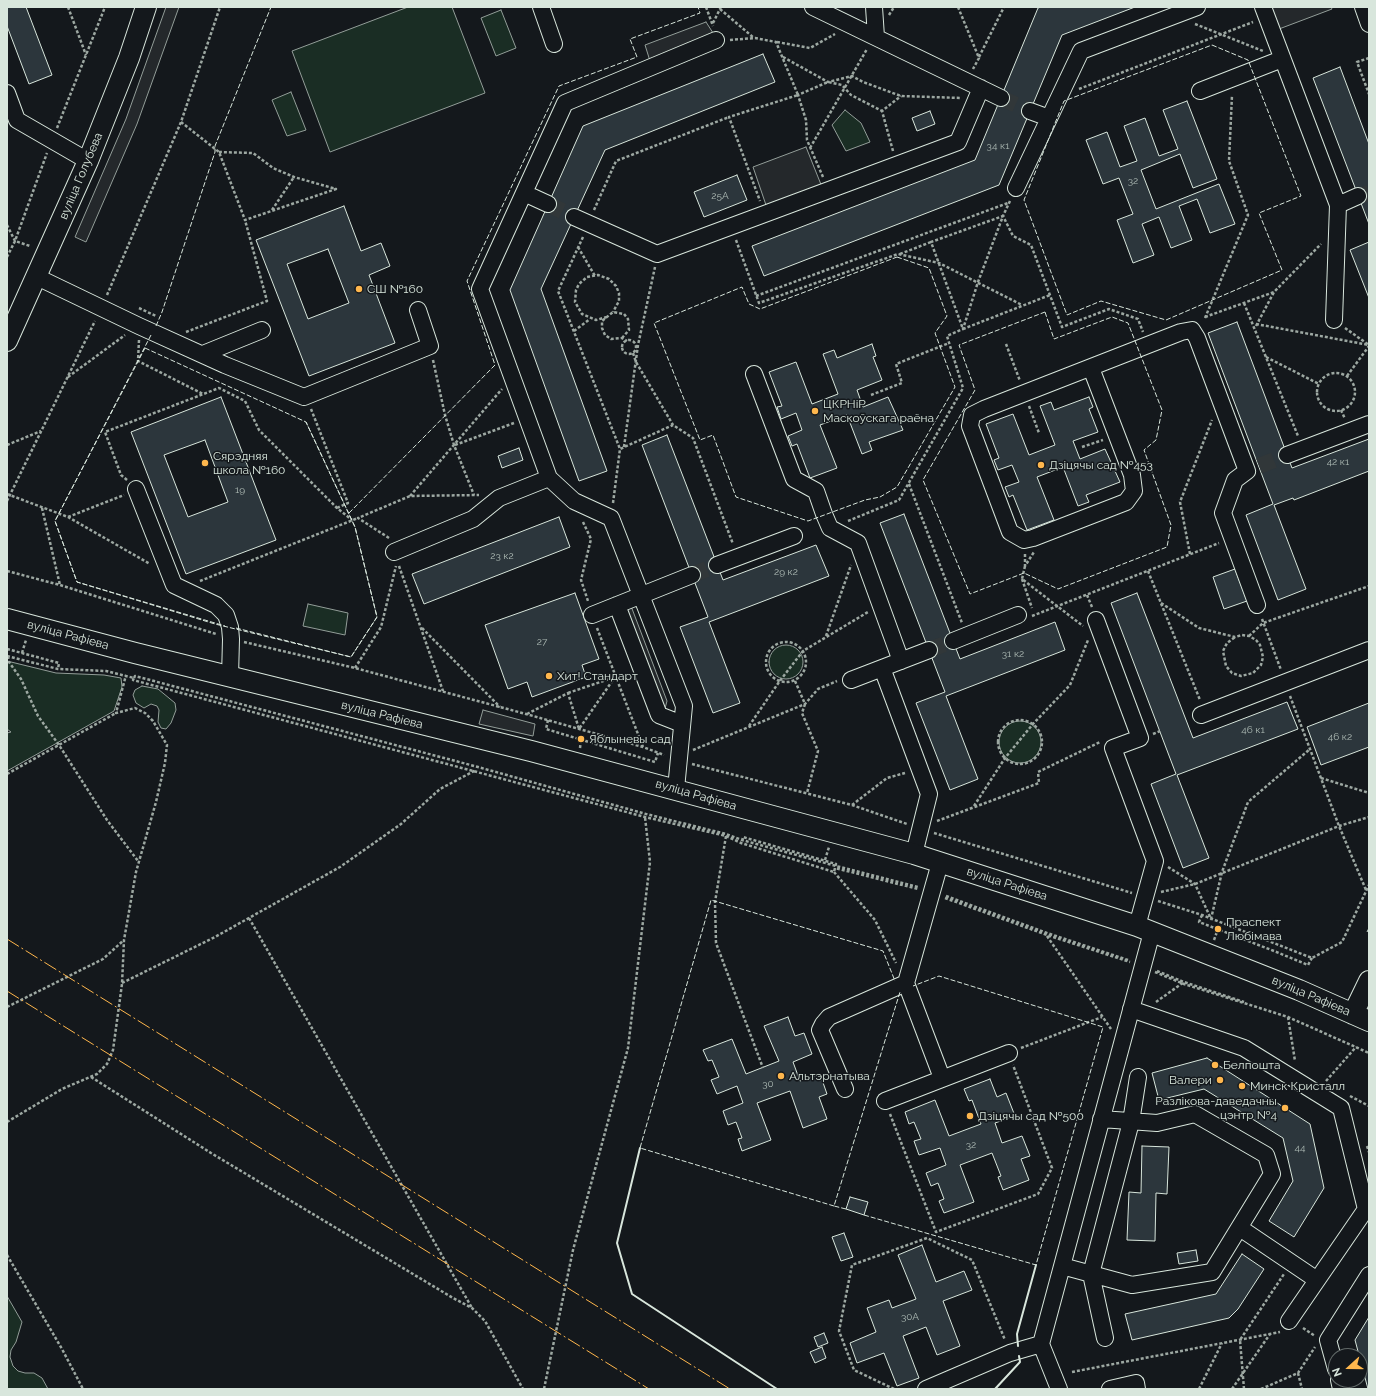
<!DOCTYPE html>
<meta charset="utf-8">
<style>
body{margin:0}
#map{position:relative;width:1376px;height:1396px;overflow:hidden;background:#14181c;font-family:Raleway,sans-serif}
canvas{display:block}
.frame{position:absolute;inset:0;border:8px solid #d8e6dc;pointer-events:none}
.north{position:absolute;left:1328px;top:1348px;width:40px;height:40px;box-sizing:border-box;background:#14181c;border:1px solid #626a69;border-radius:50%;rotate:249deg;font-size:11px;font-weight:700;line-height:16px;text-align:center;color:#d8e6dc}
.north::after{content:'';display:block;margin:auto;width:14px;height:18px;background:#ffb74d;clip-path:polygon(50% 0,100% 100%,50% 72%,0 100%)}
</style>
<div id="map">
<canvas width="1376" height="1396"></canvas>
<div class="frame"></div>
<div class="north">N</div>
</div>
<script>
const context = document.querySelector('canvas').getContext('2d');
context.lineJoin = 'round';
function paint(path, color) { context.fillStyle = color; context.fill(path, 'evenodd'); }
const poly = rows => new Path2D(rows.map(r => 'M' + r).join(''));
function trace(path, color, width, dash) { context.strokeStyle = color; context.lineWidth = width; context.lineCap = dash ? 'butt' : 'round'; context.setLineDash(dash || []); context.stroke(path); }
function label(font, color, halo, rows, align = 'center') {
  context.font = font + ' Raleway,sans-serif'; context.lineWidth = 3; context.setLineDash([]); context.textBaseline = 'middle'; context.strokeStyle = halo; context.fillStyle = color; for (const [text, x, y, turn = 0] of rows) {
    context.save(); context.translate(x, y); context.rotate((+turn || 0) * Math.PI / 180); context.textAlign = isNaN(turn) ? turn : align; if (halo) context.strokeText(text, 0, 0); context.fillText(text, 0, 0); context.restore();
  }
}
const green = poly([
 [408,7,452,7,485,93,330,152,292,51,408,7],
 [501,10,516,48,496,56,481,18,501,10],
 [291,92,306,130,287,136,272,100,291,92],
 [845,110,861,123,870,142,846,151,832,125,845,110],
 [308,604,348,613,345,635,303,626,308,604],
 '769 662a17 17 0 1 1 34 0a17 17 0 1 1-34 0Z',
 [7,661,56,673,104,675,121,678,122,687,114,711,7,771,7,733,11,732,7,729,7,661],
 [142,686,158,689,175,703,176,710,171,723,166,729,161,728,158,722,159,710,157,706,151,704,144,708,136,703,133,695,135,690,142,686],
 '999 742a21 21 0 1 1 42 0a21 21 0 1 1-42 0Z',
 [7,1296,22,1322,16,1342,11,1350,10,1357,13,1366,18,1371,25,1373,34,1373,42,1378,48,1389,7,1389,7,1296]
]);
paint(green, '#1a2d24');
trace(green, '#939e99', 1);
const parking = poly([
 [166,7,179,7,137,124,86,242,75,237,126,119,166,7],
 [1271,7,1331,7,1332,9,1279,29,1271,7],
 [706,22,715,36,650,61,645,45,706,22],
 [806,147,822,187,767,208,753,167,806,147],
 [631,606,667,701,662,720,650,714,613,613,631,606],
 [483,710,535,724,533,736,479,724,483,710]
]);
paint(parking, '#24282b');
trace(parking, '#939e99', 1);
const building = poly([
 [7,7,26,7,52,75,29,84,7,26,7,7],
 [1041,7,1135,7,1062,35,999,185,764,276,752,246,975,160,1038,8,1041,7],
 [763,54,775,82,605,150,541,289,607,471,579,481,510,290,583,126,763,54],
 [1340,67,1369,144,1369,224,1313,78,1340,67],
 [1187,101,1217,179,1193,188,1180,154,1141,170,1156,209,1219,184,1235,224,1210,233,1197,199,1179,206,1192,240,1171,248,1159,217,1142,224,1154,255,1133,263,1117,220,1133,214,1119,178,1103,184,1086,140,1107,132,1120,167,1137,161,1124,126,1145,118,1159,156,1178,149,1163,110,1187,101],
 [930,111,935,124,917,131,912,118,930,111],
 [737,175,747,200,704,217,694,192,737,175],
 [344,206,361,251,381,243,390,266,369,275,395,343,309,376,256,240,344,206],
 [328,249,349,303,308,319,287,264,328,249],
 [1369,242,1369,298,1350,250,1369,242],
 [1237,322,1292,468,1369,439,1369,471,1294,500,1293,498,1274,505,1306,589,1278,600,1246,515,1273,504,1208,333,1237,322],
 [872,344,876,356,873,357,882,380,857,390,863,407,888,397,903,430,869,442,872,450,862,454,847,415,820,425,837,468,810,478,797,444,792,446,788,436,802,430,796,413,781,419,777,407,782,406,769,372,796,362,812,404,838,394,823,354,834,350,837,358,872,344],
 [221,397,276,540,186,574,131,432,221,397],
 [205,440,228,502,188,517,164,455,205,440],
 [1089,397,1093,407,1089,409,1098,432,1073,441,1080,459,1105,449,1120,482,1086,495,1089,502,1078,506,1063,467,1037,477,1054,520,1027,530,1013,495,1009,497,1005,487,1019,482,1012,465,998,470,994,460,999,458,986,424,1013,414,1029,455,1055,445,1040,406,1051,402,1054,410,1089,397],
 [667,435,723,580,816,545,829,576,709,622,740,703,713,713,680,627,708,617,642,445,667,435],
 [519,448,523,460,502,468,498,456,519,448],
 [904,514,960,659,1055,622,1065,650,946,696,978,779,950,790,916,703,945,692,880,523,904,514],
 [559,517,570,547,424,604,412,574,559,517],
 [1235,569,1247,601,1224,609,1213,577,1235,569],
 [575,593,599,659,582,665,586,677,532,697,527,682,508,689,485,625,575,593],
 [1137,593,1193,738,1287,702,1298,729,1177,775,1209,858,1183,868,1151,784,1176,774,1111,603,1137,593],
 [1369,703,1369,747,1321,765,1307,727,1369,703],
 [788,1017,795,1036,804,1033,812,1054,793,1062,800,1081,820,1074,827,1094,819,1097,827,1119,803,1128,790,1091,757,1103,771,1140,742,1151,738,1139,742,1138,736,1122,728,1125,723,1111,743,1103,737,1086,717,1094,711,1080,719,1077,712,1060,708,1061,703,1050,732,1039,746,1074,779,1061,764,1026,788,1017],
 [1207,1058,1310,1124,1324,1188,1294,1237,1269,1221,1293,1181,1283,1138,1204,1089,1159,1100,1152,1073,1207,1058],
 [990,1079,997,1097,1006,1093,1015,1116,995,1123,1002,1143,1022,1136,1030,1156,1021,1159,1029,1180,1003,1190,998,1177,1001,1176,992,1153,960,1165,974,1202,944,1213,939,1201,944,1199,938,1183,931,1186,926,1173,946,1165,940,1148,919,1155,914,1141,921,1139,914,1122,909,1124,905,1112,935,1100,949,1136,981,1124,972,1100,969,1101,964,1089,990,1079],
 [1142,1146,1169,1147,1167,1194,1156,1193,1155,1241,1127,1240,1129,1192,1141,1193,1142,1146],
 [850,1197,868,1202,864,1215,846,1209,850,1197],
 [844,1233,853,1257,841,1261,832,1237,844,1233],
 [922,1245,936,1282,964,1271,972,1290,943,1301,960,1346,937,1355,926,1327,903,1336,919,1378,897,1386,884,1353,857,1363,850,1343,876,1332,867,1308,889,1300,892,1308,916,1299,898,1255,922,1245],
 [1196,1250,1198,1261,1179,1264,1177,1253,1196,1250],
 [1242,1254,1264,1269,1238,1309,1229,1318,1132,1340,1125,1314,1216,1294,1242,1254],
 [1369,1317,1369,1389,1368,1389,1355,1340,1369,1317],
 [824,1333,828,1343,818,1347,814,1337,824,1333],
 [822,1347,826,1358,815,1363,810,1352,822,1347]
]);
paint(building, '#2c363c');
trace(building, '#d8e6dc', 1);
trace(poly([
 [1001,98,1030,111],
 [1358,196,1369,193],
 [548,204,574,217],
 [1259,466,1287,455],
 [692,575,717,565],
 [929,650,953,641]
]), '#313739', 16, [16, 8]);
const minor = poly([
 [541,7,554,44],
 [813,7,1001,98],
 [874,7,876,37],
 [1263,7,1338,205,1334,320],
 [1363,7,1369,24],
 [1200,91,1282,59],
 [7,93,17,120,88,161],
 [1030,111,1049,118],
 [1016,188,1081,51,1197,7],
 [524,193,548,204],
 [1338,205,1358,196],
 [574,217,657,254,958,142,981,88],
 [37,277,139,326,225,365,304,397,430,346,418,310],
 [203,354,262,330],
 [1091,368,1132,475,1134,491,1126,502,1033,538,1024,540,1010,532,970,426,972,415,984,409,1181,332,1192,330,1197,338,1247,471,1235,480,1223,513,1257,605],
 [754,374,794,479,816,491,824,514,830,528,858,543,901,661],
 [1287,455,1369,424],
 [136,489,174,585,216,605,226,615,230,627,231,639,230,677],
 [394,552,473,519,499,498,549,478],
 [717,565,794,536],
 [617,605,659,715,682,724],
 [592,615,692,575],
 [1096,620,1140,738,1113,748,1155,861,1137,926],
 [953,641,1018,615],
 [882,668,929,794,914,854],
 [851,680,929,650],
 [1201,715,1369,650],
 [676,789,684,706,611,518,574,501,549,478,480,289,565,103,716,40],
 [940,863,906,983,942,1078],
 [1131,1009,1244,1048,1341,1108,1366,1209,1289,1321],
 [845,1089,820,1030,823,1024,829,1017,906,983],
 [885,1101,1009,1053],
 [1240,1228,1317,1280],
 [1062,1266,1132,1285,1212,1272,1272,1174,1266,1155,1195,1114,1157,1123,1101,1119],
 [1105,1338,1091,1274,1131,1122,1138,1077],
 [1336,1369,1328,1340,1369,1275],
 [1339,1380,1341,1389],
 [926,1389,1010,1353,1041,1344],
 [1059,1389,1041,1344,1152,932],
 [1110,1389,1136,1383,1137,1389]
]);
const major = poly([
 [7,341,88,161,129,58,146,7],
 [7,619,135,653,531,751,914,854,1137,926,1299,990,1369,1021],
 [1353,1014,1369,981]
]);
trace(minor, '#d8e6dc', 18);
trace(major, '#d8e6dc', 22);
trace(poly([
 [68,7,86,55],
 [706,7,713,26],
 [958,7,979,58,973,69],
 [720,9,754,38],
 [889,15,894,7],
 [713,23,721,7],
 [1195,24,1263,51],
 [730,40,755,38,776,42,798,95,729,117,760,201],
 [777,42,810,48,835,34],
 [783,57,828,82,852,76,863,82,901,96,961,98],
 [979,57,1004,7],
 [1369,58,1357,62,1369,94],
 [1079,89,1253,22],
 [181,122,219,152,245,220,336,189,294,177,273,168,253,153,219,152],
 [57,128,105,7],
 [810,148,867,49],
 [893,151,882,111,901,96],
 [823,177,807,140,806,120,798,95,828,82,842,85,851,95,882,111],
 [1010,201,1003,216,1013,236,1031,245,1062,327,1109,309,1138,319,1143,332],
 [272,210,294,177],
 [594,210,616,161,729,117],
 [7,225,15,241,30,246],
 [583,237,558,291,620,449],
 [736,240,759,303,898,254,939,263,1022,305],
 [578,247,595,276],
 [900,254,931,242],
 [7,257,15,241,47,153],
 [107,295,181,122,220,7],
 [756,296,1008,203],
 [1244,303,1298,436],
 [139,308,156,316],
 [607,317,596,320,582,314,575,302,576,290,579,284,587,277,598,275,609,279,616,286,619,293,619,301,613,312],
 [1205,317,1274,292,1321,244],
 [1205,318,1248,215,1229,161,1232,95],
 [1256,324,1369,345],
 [1256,326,1274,292],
 [1345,328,1369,345],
 [574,331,590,319],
 [186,332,267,301,245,220],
 [622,338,629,330,628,319,624,314,613,312,602,321,602,328,605,335,611,339,622,338,627,341],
 [139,340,138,361,203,394],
 '622 347a7 7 0 1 1 14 0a7 7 0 1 1-14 0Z',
 [1006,344,1020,381],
 [633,353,636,362,673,425],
 [1266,357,1319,384],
 [433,360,445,415,454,445,474,495],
 '1317 392a19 19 0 1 1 38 0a19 19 0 1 1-38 0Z',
 [1347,376,1369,346],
 [68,377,125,335],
 [871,395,902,383,896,364,949,343],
 [1029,406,1039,433],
 [311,409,348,503,337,508],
 [1341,410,1345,419],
 [7,445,41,431],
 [455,445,514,423],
 [624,447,638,345,655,267],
 [1082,447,1103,440],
 [127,480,121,475,105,432,219,388,245,401,259,430,337,508,352,520],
 [909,484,962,623],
 [7,494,68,517,150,564],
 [410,496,502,389],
 [7,501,95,321],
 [613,503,620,449,673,425,693,438,733,544],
 [42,508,60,585],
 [68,517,124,495],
 [848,521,899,500,963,388,947,336,963,329,978,282,1003,216,931,242,963,329,1050,295],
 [583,522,591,539,581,580,588,601],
 [389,538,358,518,410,496,479,495],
 [1025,554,1025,566,1034,552],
 [1190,554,1180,502,1212,420],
 [399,566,443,691],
 [1025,566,1022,579,1083,626],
 [7,571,60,585,216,634],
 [1148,571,1200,700],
 [1022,579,1032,608],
 [200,581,358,518],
 [1087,595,1092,607],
 [1161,603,1199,628,1235,637,1242,635,1249,636,1256,640,1260,645,1263,657,1261,665,1253,673,1241,676,1232,673,1226,666,1223,651,1227,643,1235,637],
 [1032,616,1219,543],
 [1262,619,1281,670],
 [422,628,500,707],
 [597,628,643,747],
 [826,636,851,565],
 [1249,636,1263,623,1369,586],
 '766 662a20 20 0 1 1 40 0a20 20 0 1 1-40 0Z',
 [244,642,355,668,526,714,643,747,664,755],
 [7,649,59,663,58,669],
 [22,653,26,640],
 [7,656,58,669,106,671,134,678,133,680,645,817,726,836,741,843,834,872,835,868,918,889],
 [8,656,9,662,21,679,38,716,59,745,107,820,138,861],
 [355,668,381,627,396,566],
 [134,678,135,676,478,767,646,814,726,834,742,840,836,866,918,887],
 [795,681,805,704,802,713,818,751,807,793],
 [568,693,615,677],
 [1290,696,1339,826,1366,890],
 [527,714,568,693,579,729,615,677],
 [548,720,546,729,655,762,658,753],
 '998 742a22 22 0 1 1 44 0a22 22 0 1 1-44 0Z',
 [749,726,779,682,803,651,868,612],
 [1153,734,1160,731],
 [580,748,581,739],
 [693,750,805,704,818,689,837,681],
 [692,764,852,805,907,824],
 [7,774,116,713],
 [1321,778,1369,793],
 [852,805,887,778,905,773],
 [974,806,1005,758,1033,724,1070,685,1088,640],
 [937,821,1039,783,1038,772,1100,742],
 [934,833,1132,893],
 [726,836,715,902,716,943,763,1068],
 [742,841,743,837,836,864,835,867],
 [825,860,829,847],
 [1168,867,1195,884,1211,919,1222,872,1248,802,1310,749],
 [834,872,875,920,896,963],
 [1161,892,1195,884,1339,826,1369,817],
 [946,896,1047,933,1128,960],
 [945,898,1047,935,1130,962],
 [1158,901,1202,915,1312,958,1342,942,1369,885],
 [1202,915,1199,922,1274,951,1308,965,1312,958],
 [249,918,472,1308],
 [1047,936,1111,1029],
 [1214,940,1218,929],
 [1157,971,1184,982,1244,1002],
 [1155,972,1184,984,1288,1017,1369,1053],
 [122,983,215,937,340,867,401,824,440,789,476,770],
 [1156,1002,1184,982],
 [7,1007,103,959,124,940],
 [1288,1017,1295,1061],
 [1021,1048,1102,1017],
 [91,1077,211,1153,453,1298,472,1308,485,1321,523,1389],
 [1326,1081,1356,1047],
 [1350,1096,1369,1106],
 [890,1114,936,1232,1038,1194,1052,1168,1013,1065],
 [7,1122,62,1089,97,1074,107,1064,113,1050,122,984,124,940,136,872,156,802,165,763,167,745,153,721,145,713,135,708,116,713,126,675],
 [1367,1146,1369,1152],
 [7,1255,62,1349,83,1389],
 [1303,1328,1315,1336],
 [1072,1372,1280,1332],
 [1298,1373,1302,1389],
 [544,1389,573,1250,628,1048,650,862,645,817],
 [894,1389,854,1370,839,1331,852,1265,927,1238,972,1260,1005,1340],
 [1199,1389,1222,1343],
 [1232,1389,1270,1334],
 [1244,1389,1240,1340,1284,1274],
 [1261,1389,1298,1373,1315,1347]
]), '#9da8a2', 2.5, [3, 2]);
trace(minor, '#14181c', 16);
trace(major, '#14181c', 20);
trace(poly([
 [1212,45,1248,60,1301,196,1259,213,1282,270,1166,320,1101,301,1067,315,1024,200,1064,101,1212,45],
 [897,257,929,268,947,316,935,333,955,387,897,487,880,497,865,500,808,521,736,497,713,435,700,440,654,323,742,287,749,304,760,309,897,257],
 [1045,312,1054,339,1112,317,1128,323,1162,410,1156,440,1144,450,1171,525,1167,547,1058,589,1024,573,970,594,923,480,975,390,959,345,1045,312],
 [156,326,162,312,215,152,215,146,271,7],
 [151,335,55,521,77,582,225,626],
 [145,348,306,422,355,527,377,617,351,657,215,624,77,582,55,521,145,348],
 [349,513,495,365,467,281,559,86,637,57,630,39,700,13,698,7],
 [236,628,351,657,377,617,355,527,306,422],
 [1367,932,1369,928],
 [834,1206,640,1148,711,900,883,951,895,981],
 [846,1209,834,1206,900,992],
 [864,1215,1036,1265,1103,1027,939,976,913,986]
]), '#d8e6dc', 1, [5, 2]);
trace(poly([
 [640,1148,617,1243,632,1294,777,1389],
 [1018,1346,1017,1334,1036,1265],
 [995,1389,1020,1362,1019,1356]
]), '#d8e6dc', 2);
trace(poly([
 [7,939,730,1389],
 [7,991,649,1389]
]), '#ffb74d', 1, [14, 3, 2, 3]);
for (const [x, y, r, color] of [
 [359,289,4,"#ffb74d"],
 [815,411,4,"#ffb74d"],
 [205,463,4,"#ffb74d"],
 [1041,465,4,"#ffb74d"],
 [549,676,4,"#ffb74d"],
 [581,739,4,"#ffb74d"],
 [1218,929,4,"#ffb74d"],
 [1215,1065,4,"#ffb74d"],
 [781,1076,4,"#ffb74d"],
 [1220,1080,4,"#ffb74d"],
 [1242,1086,4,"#ffb74d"],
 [1285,1108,4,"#ffb74d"],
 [970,1116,4,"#ffb74d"]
]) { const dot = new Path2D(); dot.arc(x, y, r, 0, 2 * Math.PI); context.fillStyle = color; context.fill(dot); trace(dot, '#14181c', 1.5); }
label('10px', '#adbab4', null, [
 ["34 к1",998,146],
 ["32",1133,181],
 ["25А",720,196],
 ["42 к1",1338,462],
 ["19",240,490],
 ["23 к2",502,556],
 ["29 к2",786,572],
 ["27",542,642],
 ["31 к2",1013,654],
 ["46 к1",1253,730],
 ["46 к2",1340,737],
 ["30",768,1084],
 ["32",971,1145],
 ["44",1300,1148],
 ["30А",910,1317]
]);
label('12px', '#d8e6dc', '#14181c', [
 ["вуліца Голубева",81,176,-67],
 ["вуліца Рафіева",68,635,15],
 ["вуліца Рафіева",382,715,14],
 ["вуліца Рафіева",696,795,16],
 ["вуліца Рафіева",1007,884,18],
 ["вуліца Рафіева",1311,996,23]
]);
label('12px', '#d8e6dc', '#14181c', [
 ["СШ №160",367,289],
 ["ЦКРНіР",823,404],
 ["Маскоўскага раёна",823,418],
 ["Сярэдняя",213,456],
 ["школа №160",213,470],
 ["Дзіцячы сад №453",1049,465],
 ["Хит! Стандарт",557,676],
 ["Яблыневы сад",589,739],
 ["Праспект",1226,922],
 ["Любімава",1226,936],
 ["Белпошта",1223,1065],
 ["Альтэрнатыва",789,1076],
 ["Валери",1212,1080,"right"],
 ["Минск Кристалл",1250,1086],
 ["Разлікова-даведачны",1277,1101,"right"],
 ["цэнтр №4",1277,1115,"right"],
 ["Дзіцячы сад №500",978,1116]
], 'left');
</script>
